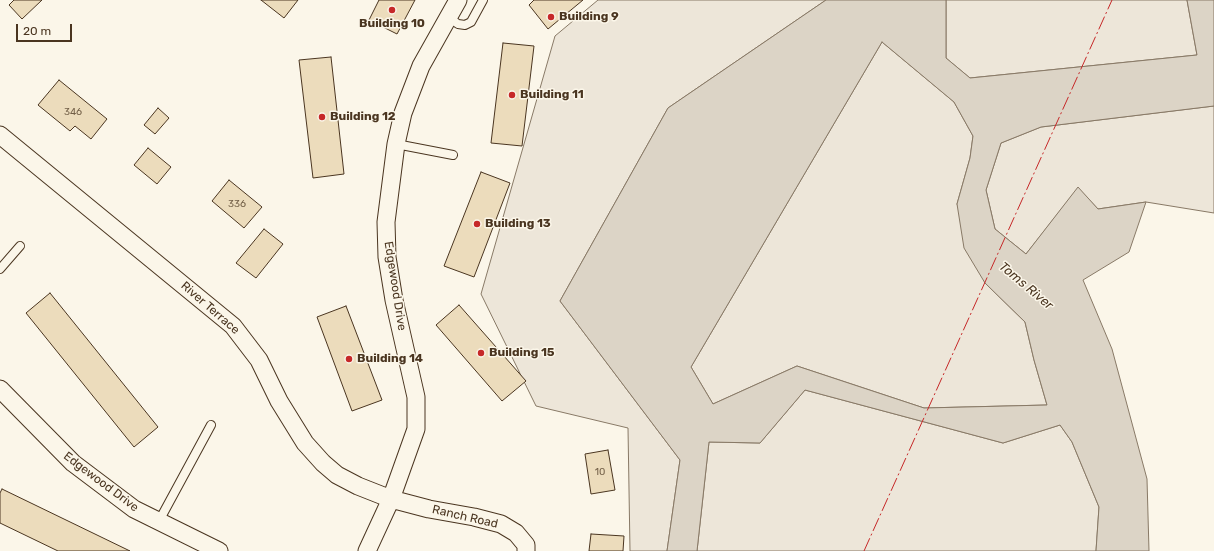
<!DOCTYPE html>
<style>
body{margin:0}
#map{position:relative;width:1214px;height:551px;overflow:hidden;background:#fbf6e9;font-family:Rubik,sans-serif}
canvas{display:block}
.scale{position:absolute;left:16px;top:24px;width:56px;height:18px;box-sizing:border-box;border:2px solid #4a3520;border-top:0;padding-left:5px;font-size:12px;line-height:14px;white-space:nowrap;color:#4a3520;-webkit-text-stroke:3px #fbf6e9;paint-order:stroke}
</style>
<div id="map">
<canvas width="1214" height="551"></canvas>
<div class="scale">20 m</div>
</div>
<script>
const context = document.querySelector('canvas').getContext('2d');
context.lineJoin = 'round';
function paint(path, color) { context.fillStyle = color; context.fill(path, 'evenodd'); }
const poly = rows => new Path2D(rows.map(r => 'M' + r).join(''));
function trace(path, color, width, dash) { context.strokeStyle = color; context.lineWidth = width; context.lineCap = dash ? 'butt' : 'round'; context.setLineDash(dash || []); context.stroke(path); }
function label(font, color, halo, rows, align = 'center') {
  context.font = font + ' Rubik,sans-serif'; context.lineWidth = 3; context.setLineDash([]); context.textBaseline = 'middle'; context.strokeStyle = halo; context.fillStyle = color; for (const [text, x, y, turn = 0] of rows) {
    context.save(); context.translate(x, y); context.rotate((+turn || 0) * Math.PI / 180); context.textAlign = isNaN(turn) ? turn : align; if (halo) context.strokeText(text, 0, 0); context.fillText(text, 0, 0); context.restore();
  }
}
const green = poly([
 [598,0,826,0,668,108,560,301,680,460,667,551,630,551,628,428,536,406,481,294,555,36,598,0],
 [946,0,1187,0,1197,55,970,78,946,58,946,0],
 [882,42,954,102,973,136,970,158,957,204,985,283,1025,322,1034,360,1047,405,924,408,797,366,713,404,691,367,882,42],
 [1214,106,1214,213,1146,202,1098,209,1078,188,1026,254,995,229,986,190,1001,143,1041,127,1214,106],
 [805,390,1003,443,1060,425,1072,442,1099,507,1096,551,697,551,709,442,760,443,805,390]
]);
paint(green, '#ede6d9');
trace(green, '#887966', 1);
const water = poly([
 [826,0,946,0,946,58,970,78,1197,55,1187,0,1214,0,1214,106,1041,127,1001,143,986,190,995,229,1026,254,1078,187,1098,209,1146,202,1129,252,1083,280,1112,349,1147,479,1149,551,1096,551,1099,507,1072,442,1060,425,1003,443,805,390,760,443,709,442,697,551,667,551,680,460,560,301,668,108,826,0],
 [882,42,954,102,973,136,970,158,957,204,964,248,985,283,1025,322,1034,360,1047,405,924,408,797,366,713,404,691,367,882,42]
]);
paint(water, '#dcd4c6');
trace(water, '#887966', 1);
const building = poly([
 [14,0,42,0,22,19,9,5,14,0],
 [261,0,298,0,284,18,261,0],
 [379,0,415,0,397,34,369,20,379,0],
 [534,0,583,0,548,29,529,5,534,0],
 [503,43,534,46,522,146,491,143,503,43],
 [331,57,344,174,313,178,299,60,331,57],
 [59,80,107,119,91,139,75,126,70,131,38,105,59,80],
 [158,108,169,118,155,134,144,125,158,108],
 [148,148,171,167,157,184,134,165,148,148],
 [481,172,510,183,474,277,444,266,481,172],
 [229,180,262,207,244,228,212,201,229,180],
 [264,229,283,244,256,278,236,263,264,229],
 [50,293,158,427,134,447,26,313,50,293],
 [459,305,526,381,502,401,436,325,459,305],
 [346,306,382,400,352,411,317,317,346,306],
 [608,450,615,490,591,494,585,454,608,450],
 [2,489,130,551,58,551,0,523,0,493,2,489],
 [591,534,624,536,623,551,589,551,591,534]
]);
paint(building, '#ecdcbc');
trace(building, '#4a3520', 1);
const service = poly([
 [448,17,458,24,465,25,471,22,483,0],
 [396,144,453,155],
 [0,269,20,246],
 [159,521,211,425]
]);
const minor = poly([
 [0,135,233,326,259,360,279,401,305,443,323,463,337,475,358,486,391,499,429,509,474,517,501,524,516,533,526,545,526,551],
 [0,389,73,463,134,509,219,551],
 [367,551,391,499,416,429,416,397,394,300,387,257,386,222,396,144,403,113,421,66,458,0]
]);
trace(service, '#4a3520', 10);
trace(minor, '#4a3520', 19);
trace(service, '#fbf6e9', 8);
trace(minor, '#fbf6e9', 17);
trace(poly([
 [864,551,1112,0]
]), '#c62828', 1, [14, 3, 2, 3]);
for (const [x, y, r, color] of [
 [392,10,4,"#c62828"],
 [551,17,4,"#c62828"],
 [512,95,4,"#c62828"],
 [322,117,4,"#c62828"],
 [477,224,4,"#c62828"],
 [481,353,4,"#c62828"],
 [349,359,4,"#c62828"]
]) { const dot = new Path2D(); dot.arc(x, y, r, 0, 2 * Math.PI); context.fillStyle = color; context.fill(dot); trace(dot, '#fbf6e9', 1.5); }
label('10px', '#725f47', null, [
 ["346",73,112],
 ["336",237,204],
 ["10",600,472]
]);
label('bold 12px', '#4a3520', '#fbf6e9', [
 ["Building 9",559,17],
 ["Building 10",392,24,"center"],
 ["Building 11",520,95],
 ["Building 12",330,117],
 ["Building 13",485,224],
 ["Building 15",489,353],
 ["Building 14",357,359]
], 'left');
label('12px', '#4a3520', '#fbf6e9', [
 ["Edgewood Drive",395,286,81],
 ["River Terrace",210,308,41],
 ["Edgewood Drive",101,482,37],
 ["Ranch Road",465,517,13]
]);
label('italic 13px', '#4a3520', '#fbf6e9', [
 ["Toms River",1026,286,40]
]);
</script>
